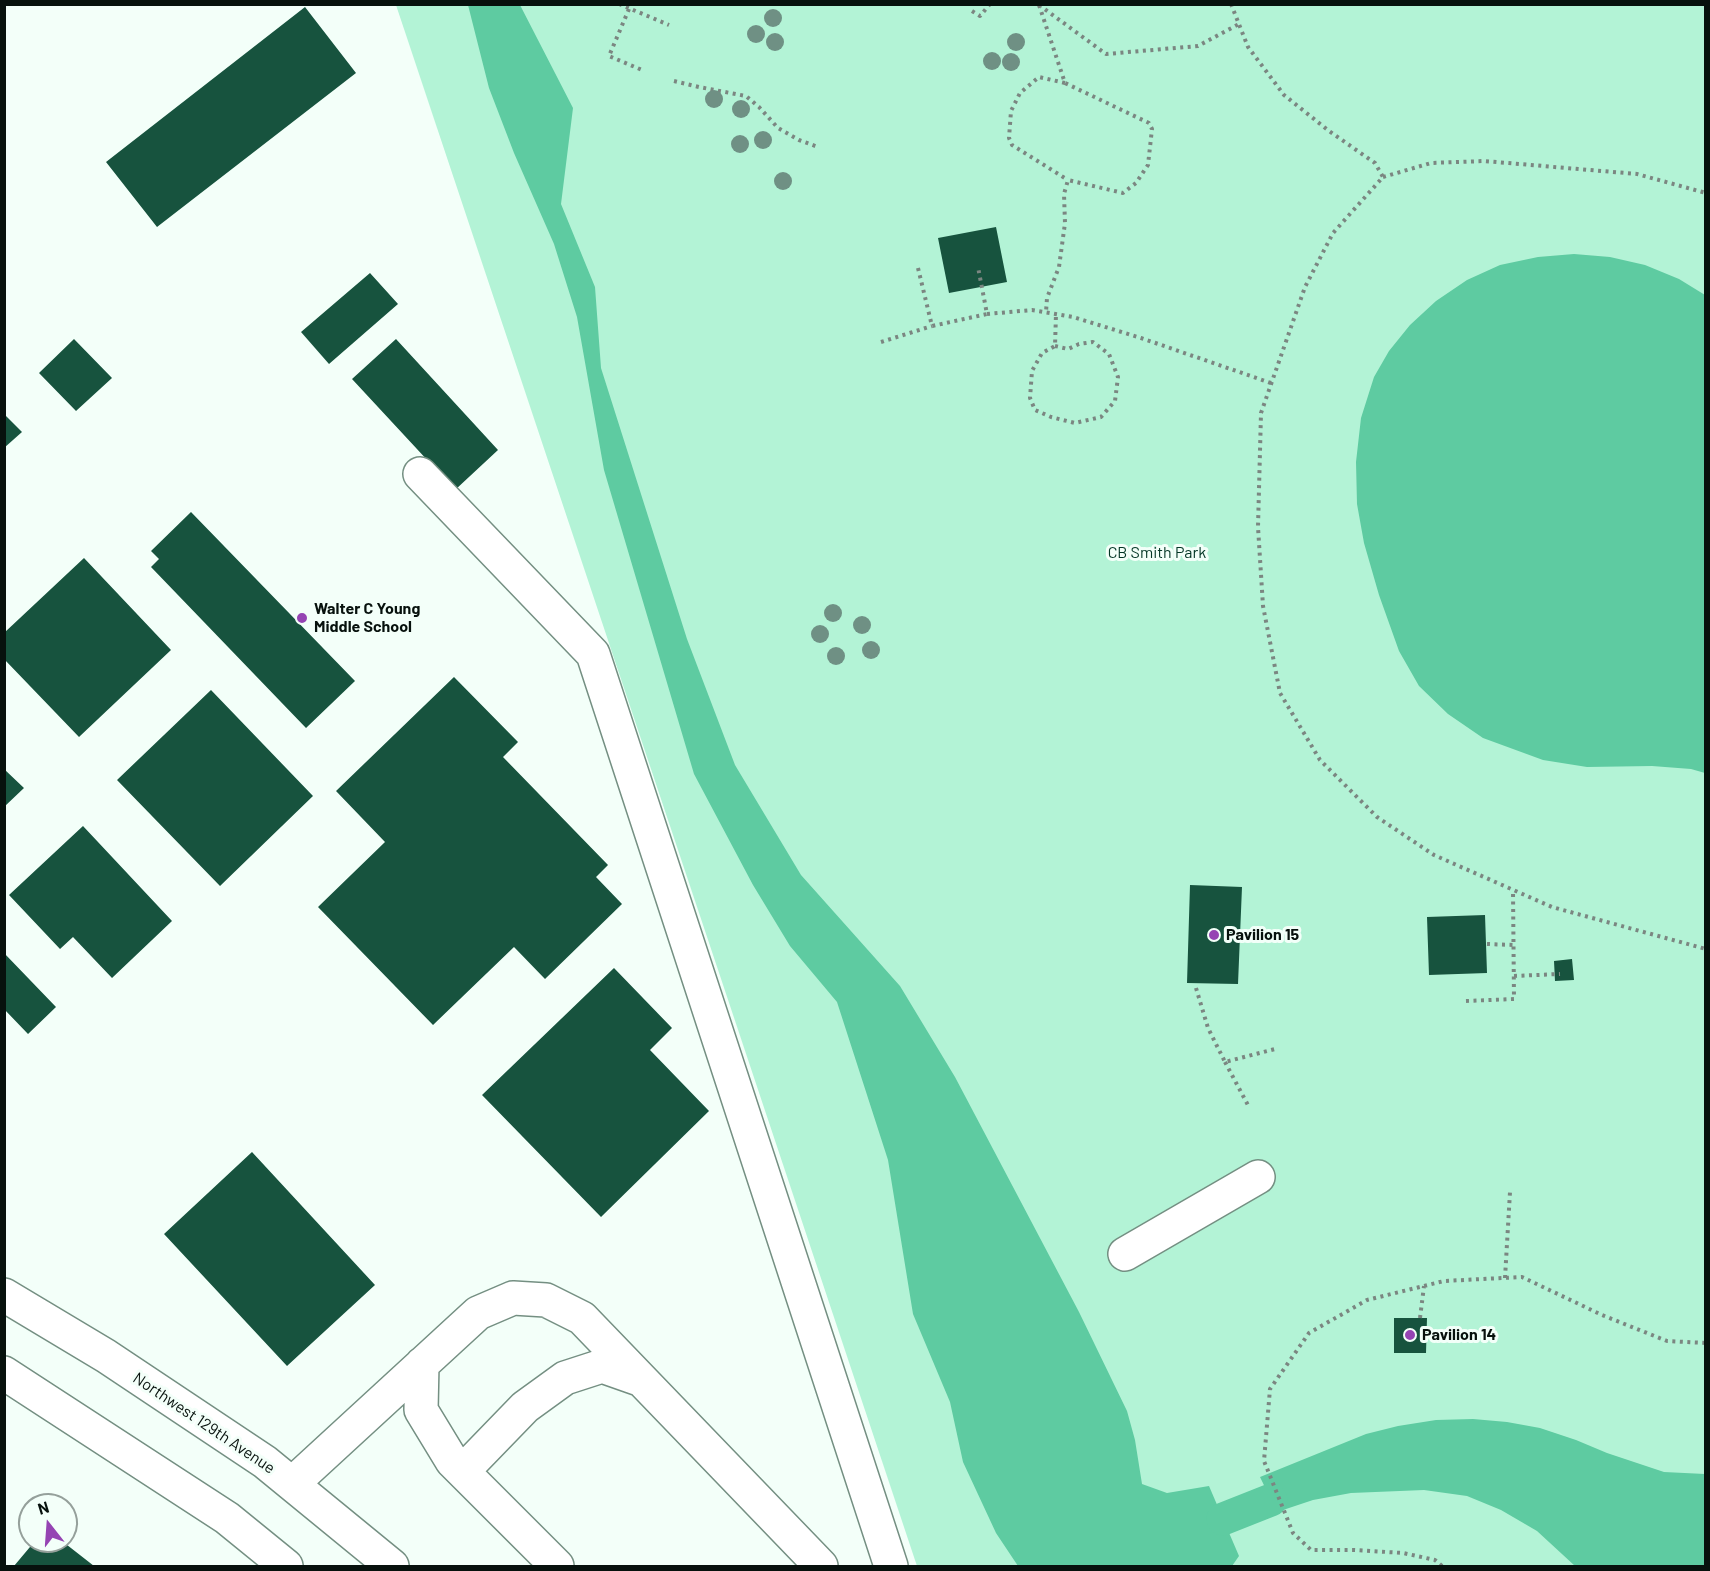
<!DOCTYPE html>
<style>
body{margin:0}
#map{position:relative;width:1710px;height:1571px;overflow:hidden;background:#f3fff9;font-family:Barlow,sans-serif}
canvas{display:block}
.frame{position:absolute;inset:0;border:6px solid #07110d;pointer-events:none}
.north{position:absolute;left:18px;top:1493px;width:60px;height:60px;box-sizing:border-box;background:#f3fff9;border:2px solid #95a09b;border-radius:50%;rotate:343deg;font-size:16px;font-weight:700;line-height:24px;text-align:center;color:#07110d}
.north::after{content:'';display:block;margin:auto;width:21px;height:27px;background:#9544b3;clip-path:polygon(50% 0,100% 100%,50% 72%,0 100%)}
</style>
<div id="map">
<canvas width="1710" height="1571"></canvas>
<div class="frame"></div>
<div class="north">N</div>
</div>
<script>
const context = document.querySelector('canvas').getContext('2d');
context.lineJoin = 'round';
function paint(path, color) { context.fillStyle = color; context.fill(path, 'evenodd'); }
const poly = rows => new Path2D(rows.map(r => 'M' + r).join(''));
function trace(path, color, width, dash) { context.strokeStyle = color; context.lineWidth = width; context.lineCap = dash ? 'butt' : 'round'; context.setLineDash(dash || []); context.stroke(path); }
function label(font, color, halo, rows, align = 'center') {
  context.font = font + ' Barlow,sans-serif'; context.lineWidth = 6; context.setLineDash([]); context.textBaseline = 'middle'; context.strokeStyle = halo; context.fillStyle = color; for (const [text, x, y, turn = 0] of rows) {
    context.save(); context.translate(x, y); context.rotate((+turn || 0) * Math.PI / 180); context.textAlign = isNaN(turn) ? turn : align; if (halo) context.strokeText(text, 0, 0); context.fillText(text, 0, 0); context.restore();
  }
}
paint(poly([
 [396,5,1705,5,1705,1566,917,1566]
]), '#b3f3d6');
paint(poly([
 [468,5,520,5,573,108,561,204,595,287,601,368,687,639,735,765,801,875,900,986,955,1077,1079,1312,1127,1411,1135,1440,1142,1484,1167,1493,1209,1486,1239,1556,1232,1566,1018,1566,996,1533,963,1462,950,1402,913,1314,888,1160,837,1002,790,946,753,885,694,774,604,470,577,317,554,244,514,153,489,88],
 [1574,254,1610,257,1645,265,1679,279,1705,295,1705,773,1691,769,1652,766,1587,767,1543,760,1483,738,1448,714,1419,686,1399,651,1379,595,1364,543,1357,504,1356,462,1361,418,1374,377,1389,351,1410,325,1436,301,1467,280,1500,265,1538,257],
 [1473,1419,1507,1422,1540,1428,1576,1440,1607,1453,1664,1472,1705,1474,1705,1566,1575,1566,1537,1531,1501,1510,1467,1496,1424,1490,1351,1493,1313,1500,1277,1512,1260,1477,1366,1434,1398,1426,1436,1420]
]), '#5ecba1');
trace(poly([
 [1223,1519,1271,1500]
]), '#5ecba1', 33);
paint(poly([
 [305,7,356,73,157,227,106,162],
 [996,227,1007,282,949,293,938,238],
 [370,273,398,304,329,364,301,332],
 [74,339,112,378,76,411,39,373],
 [396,339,498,450,455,490,352,379],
 [4,414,22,432,4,448],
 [191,512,355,681,306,728,151,567,159,559,151,551],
 [84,558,171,650,79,737,4,659,4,633],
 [454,677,518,742,503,757,608,865,596,877,622,904,545,979,514,947,433,1025,318,907,385,842,336,791],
 [211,690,313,796,220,886,117,780],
 [4,769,24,788,4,807],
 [83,826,172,921,112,978,73,937,60,949,9,895],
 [1190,885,1242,887,1238,984,1187,983],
 [1485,915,1487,973,1429,975,1427,917],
 [4,953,56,1007,28,1034,4,1009],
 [1572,959,1574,980,1555,981,1554,961],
 [614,968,672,1028,650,1050,709,1111,601,1217,482,1095],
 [252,1152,375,1285,287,1366,164,1234],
 [1394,1318,1427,1318,1426,1353,1394,1353],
 [35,1541,62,1541,94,1566,14,1566]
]), '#17533e');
const minor = poly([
 [420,474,593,654,891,1566],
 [1125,1254,1258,1177],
 [4,1295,106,1356,265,1462,392,1566],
 [422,1364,421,1410,452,1461,557,1566],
 [4,1373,227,1518,286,1566],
 [463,1471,525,1407,565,1378,602,1366,639,1379],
 [292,1484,478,1313,513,1298,546,1300,582,1318,821,1566]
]);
trace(minor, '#748f82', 36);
trace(poly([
 [619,4,669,25],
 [1231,4,1248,47,1284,95,1329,131,1375,163,1383,177,1333,233,1305,287,1261,413,1258,527,1263,606,1280,693,1320,760,1377,817,1434,855,1552,907,1706,949],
 [1039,5,1065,83,1149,123,1152,129,1148,165,1136,183,1123,193,1068,180,1064,194,1065,223,1059,267,1047,298,1046,312],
 [1039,5,1106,54,1198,46,1239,24],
 [629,9,609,56,642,70],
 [972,11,980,16,990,4],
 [674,81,699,87,746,96,759,107,778,128,799,140,818,147],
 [1065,83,1039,77,1020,93,1011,111,1009,138,1012,145,1068,180],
 [1383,177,1431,163,1484,161,1637,174,1706,193],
 [918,268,932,326,987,314,978,267],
 [987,314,1032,310,1073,317,1141,338,1271,383],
 [881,342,932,326],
 [1055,346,1068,349,1079,344,1093,342,1109,354,1118,377,1115,401,1101,417,1075,423,1051,417,1035,410,1030,398,1032,371,1042,353,1055,346,1056,314],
 [1487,944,1514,945],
 [1514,976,1560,974],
 [1196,988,1208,1028,1225,1062,1275,1049],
 [1466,1001,1514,999,1513,890],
 [1225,1062,1249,1107],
 [1505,1278,1510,1192],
 [1420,1318,1424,1286],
 [1442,1566,1435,1560,1403,1553,1355,1550,1311,1550,1293,1533,1264,1461,1270,1389,1309,1333,1367,1300,1444,1281,1522,1277,1602,1315,1667,1341,1706,1343]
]), '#7b8681', 4, [3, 4.5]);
trace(minor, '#fff', 33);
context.fillStyle = '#6f9084';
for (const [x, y] of [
 [773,18],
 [756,34],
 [775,42],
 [1016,42],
 [992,61],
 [1011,62],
 [714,99],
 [741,109],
 [763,140],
 [740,144],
 [783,181],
 [833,613],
 [862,625],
 [820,634],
 [871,650],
 [836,656]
]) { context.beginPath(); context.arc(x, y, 9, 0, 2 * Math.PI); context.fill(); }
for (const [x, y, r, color] of [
 [302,618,6,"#9544b3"],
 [1214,935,6,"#9544b3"],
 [1410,1335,6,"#9544b3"]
]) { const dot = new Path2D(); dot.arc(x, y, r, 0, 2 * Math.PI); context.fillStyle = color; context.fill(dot); trace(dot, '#f3fff9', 2); }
label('16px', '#033625', '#f3fff9', [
 ["CB Smith Park",1157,553]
]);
label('bold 16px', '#07110d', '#f3fff9', [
 ["Walter C Young",314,609],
 ["Middle School",314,627],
 ["Pavilion 15",1226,935],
 ["Pavilion 14",1422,1335]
], 'left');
label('16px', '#07110d', '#f3fff9', [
 ["Northwest 129th Avenue",204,1423,34]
]);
</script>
